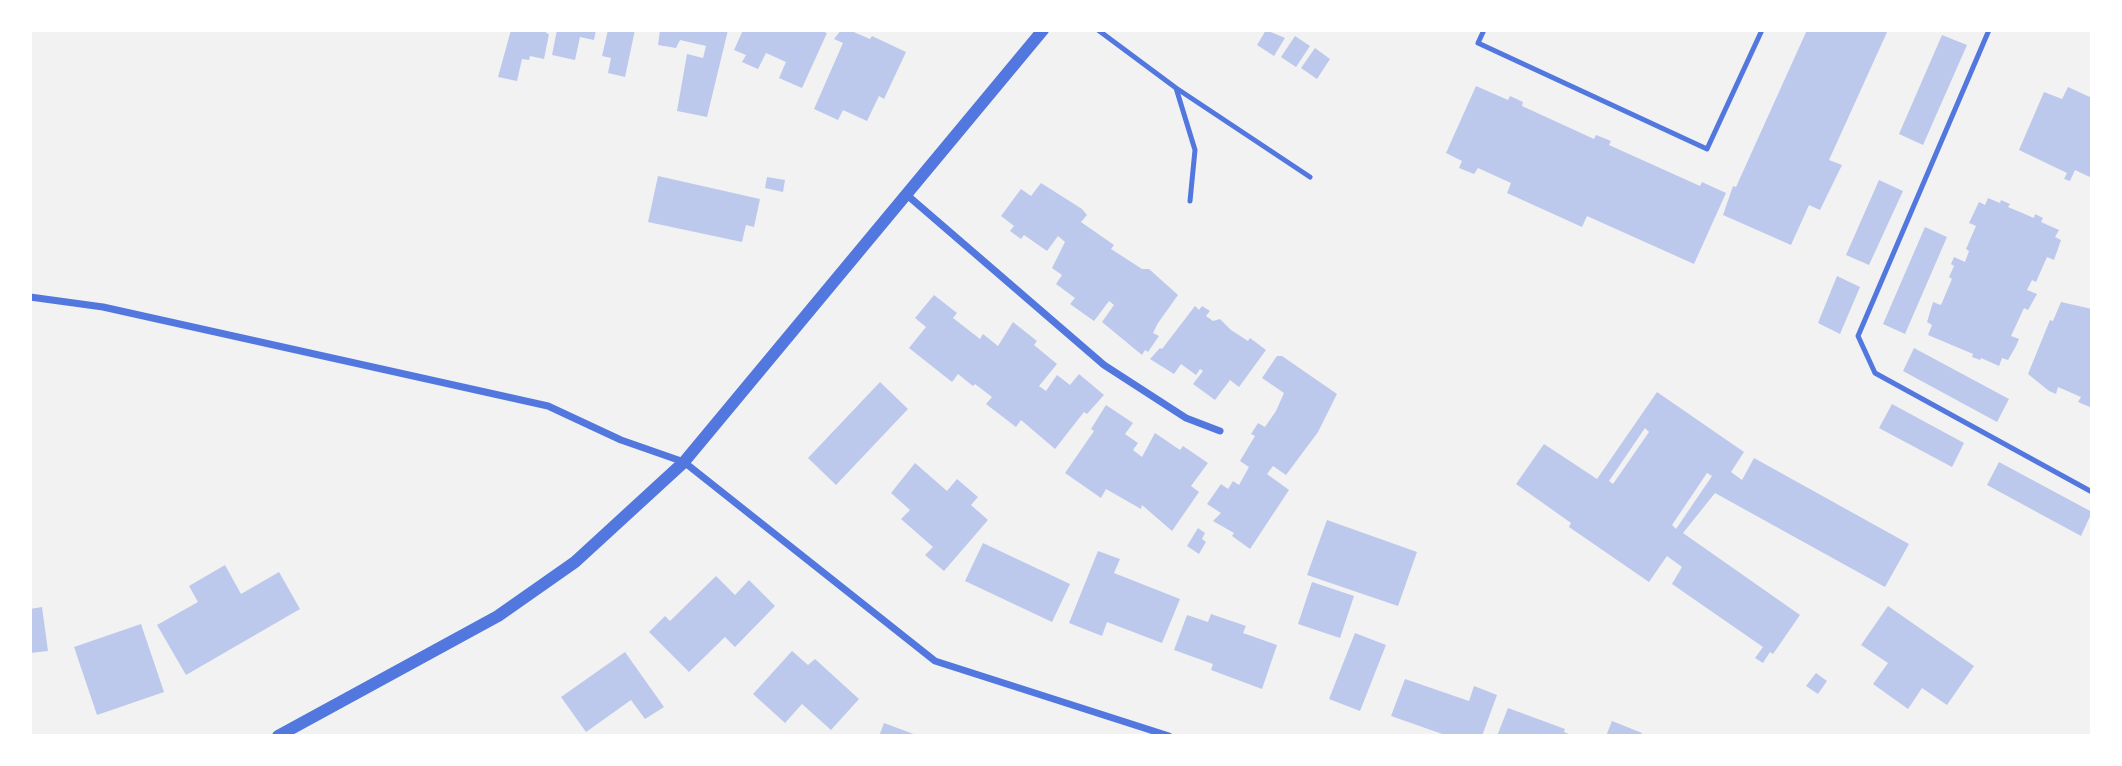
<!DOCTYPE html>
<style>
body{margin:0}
#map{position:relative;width:2122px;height:766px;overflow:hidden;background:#f2f2f2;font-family:"Golos Text",sans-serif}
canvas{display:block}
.frame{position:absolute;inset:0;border:32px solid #fff;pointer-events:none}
</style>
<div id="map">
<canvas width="2122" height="766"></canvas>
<div class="frame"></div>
</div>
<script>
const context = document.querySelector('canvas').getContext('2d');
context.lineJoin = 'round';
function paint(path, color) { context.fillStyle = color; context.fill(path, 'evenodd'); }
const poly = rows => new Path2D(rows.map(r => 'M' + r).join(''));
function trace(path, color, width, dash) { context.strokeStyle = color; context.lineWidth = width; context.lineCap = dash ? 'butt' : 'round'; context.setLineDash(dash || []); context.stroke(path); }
paint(poly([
 [511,30,547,30,546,33,549,34,544,59,530,56,529,60,522,59,517,81,498,77],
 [557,30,596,30,594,40,580,37,575,60,552,55],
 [608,30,635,30,625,77,608,73,611,58,602,56],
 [660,30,728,30,707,117,677,111,687,54,703,58,706,46,680,40,676,48,658,45],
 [743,30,819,30,827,33,802,88,779,78,786,62,766,53,758,69,742,62,746,55,734,50],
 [841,30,849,30,870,39,872,36,906,52,884,99,879,96,867,121,843,110,838,120,814,109,843,43,834,39],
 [1266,30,1285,38,1274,56,1257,45],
 [1807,30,1888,30,1829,160,1842,165,1820,210,1809,205,1791,245,1723,215,1733,186,1736,187],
 [1942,35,1967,45,1923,145,1899,134],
 [1295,36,1310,46,1296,67,1281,57],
 [1315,48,1330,59,1317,79,1301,68],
 [1476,86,1508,100,1510,96,1523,102,1522,106,1594,139,1596,135,1611,141,1609,145,1700,186,1702,182,1726,193,1694,264,1587,216,1582,227,1507,193,1511,183,1478,168,1474,174,1459,168,1462,161,1446,153],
 [2068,87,2092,98,2092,178,2075,170,2070,181,2064,179,2067,173,2019,150,2044,92,2062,99],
 [658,176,760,199,754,227,746,225,742,242,648,222],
 [767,177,785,180,783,192,765,188],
 [1879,180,1903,191,1869,265,1846,255],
 [1041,183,1082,209,1087,215,1081,222,1114,245,1111,249,1142,269,1149,269,1178,295,1158,323,1153,333,1159,336,1148,352,1145,350,1142,355,1102,322,1114,305,1109,301,1094,321,1070,304,1075,298,1056,284,1062,275,1052,268,1065,242,1058,236,1047,251,1024,235,1021,239,1010,231,1014,226,1001,216,1021,189,1031,196],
 [1988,198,2000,203,2001,200,2010,204,2008,207,2034,218,2035,214,2043,218,2041,222,2059,230,2055,237,2061,240,2054,260,2047,257,2036,282,2032,280,2027,290,2037,294,2028,310,2024,308,2011,336,2019,339,2016,346,2008,360,2002,358,1999,366,1981,358,1980,360,1972,357,1973,354,1928,335,1932,325,1927,322,1933,302,1941,305,1952,279,1949,277,1954,266,1951,264,1954,257,1965,262,1969,251,1966,249,1976,226,1969,223,1979,202,1985,205],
 [1925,227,1947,237,1905,334,1883,324],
 [1837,276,1860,287,1840,334,1818,323],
 [934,295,957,313,953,318,980,339,983,334,998,346,1013,322,1037,341,1034,345,1057,364,1039,386,1046,391,1057,375,1070,385,1079,374,1104,395,1087,414,1084,412,1055,449,1021,420,1016,427,986,404,992,397,975,384,973,386,958,374,952,382,909,348,926,327,915,318],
 [2061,302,2092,309,2092,408,2078,402,2081,397,2058,387,2056,394,2049,391,2028,374,2050,320,2053,321],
 [1195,306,1199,310,1202,306,1210,311,1206,316,1213,321,1220,319,1231,330,1248,341,1250,338,1266,350,1239,387,1230,380,1215,400,1193,384,1203,371,1200,369,1196,375,1181,364,1174,374,1150,359,1160,348,1162,349],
 [1914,348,2009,399,1997,422,1903,371],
 [1277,356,1282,356,1337,394,1318,432,1286,475,1273,466,1267,474,1289,490,1250,549,1232,536,1234,533,1213,521,1221,513,1207,504,1221,484,1228,489,1233,481,1239,485,1249,467,1240,461,1255,436,1251,434,1258,423,1265,427,1276,411,1284,393,1262,378],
 [880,382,908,409,836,485,808,458],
 [1657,392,1744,452,1731,472,1742,480,1754,458,1909,544,1885,587,1715,493,1683,533,1800,615,1773,654,1770,652,1763,663,1755,658,1763,647,1672,584,1682,567,1667,556,1649,582,1569,527,1571,523,1516,484,1544,444,1597,479],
 [1645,428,1649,432,1613,484,1609,481],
 [1707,473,1712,476,1676,529,1672,525],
 [1892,404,1964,443,1952,467,1879,428],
 [1106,405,1133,423,1125,434,1138,443,1133,450,1142,457,1155,433,1180,450,1183,446,1208,463,1191,486,1199,492,1172,531,1142,505,1141,509,1106,489,1101,498,1065,473,1094,431,1091,429],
 [1999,462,2092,512,2081,536,1987,485],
 [915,463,947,491,957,479,978,497,971,505,988,520,944,571,925,555,933,547,901,519,910,510,891,493],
 [1327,520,1417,552,1398,606,1307,575],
 [1198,528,1205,533,1202,539,1206,542,1199,554,1187,546],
 [983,543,1070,584,1052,622,965,581],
 [1098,551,1120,559,1114,573,1180,599,1162,643,1107,622,1102,636,1069,623],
 [225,565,241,594,279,572,300,609,186,675,157,625,198,602,189,586],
 [716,576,735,595,749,580,775,606,735,647,725,637,689,672,649,632,665,616,670,621],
 [1312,582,1354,596,1340,638,1298,624],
 [1888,606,1974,666,1947,705,1922,688,1908,709,1873,684,1888,663,1861,645],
 [42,607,48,651,30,653,30,609],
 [1211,614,1246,626,1243,633,1277,645,1262,689,1211,670,1213,664,1174,650,1187,615,1208,622],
 [141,624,164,692,97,715,74,647],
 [1355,633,1386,645,1360,711,1329,699],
 [792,651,808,665,815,659,859,699,831,730,802,704,785,723,753,694],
 [625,652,664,707,645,719,631,700,586,732,561,697],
 [1816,673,1827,681,1818,694,1806,686],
 [1405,679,1469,701,1474,686,1497,695,1482,736,1448,736,1391,716],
 [1508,708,1565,729,1564,732,1574,736,1497,736],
 [1612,721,1642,733,1641,736,1606,736],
 [884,723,919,736,879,736]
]), '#bdc9ec');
trace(poly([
 [1098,30,1176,88],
 [1484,30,1478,43,1707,149,1762,30],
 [1989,30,1858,336,1875,373,2092,492],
 [1190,201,1195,150,1176,88,1310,177]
]), '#5277de', 5);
trace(poly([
 [907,195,1104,365,1186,418,1220,431],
 [30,297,103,307,548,406,621,440,684,462,935,661,1169,736]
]), '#5277de', 7);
trace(poly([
 [278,736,498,616,575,562,684,462,1043,30]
]), '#5277de', 12);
</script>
